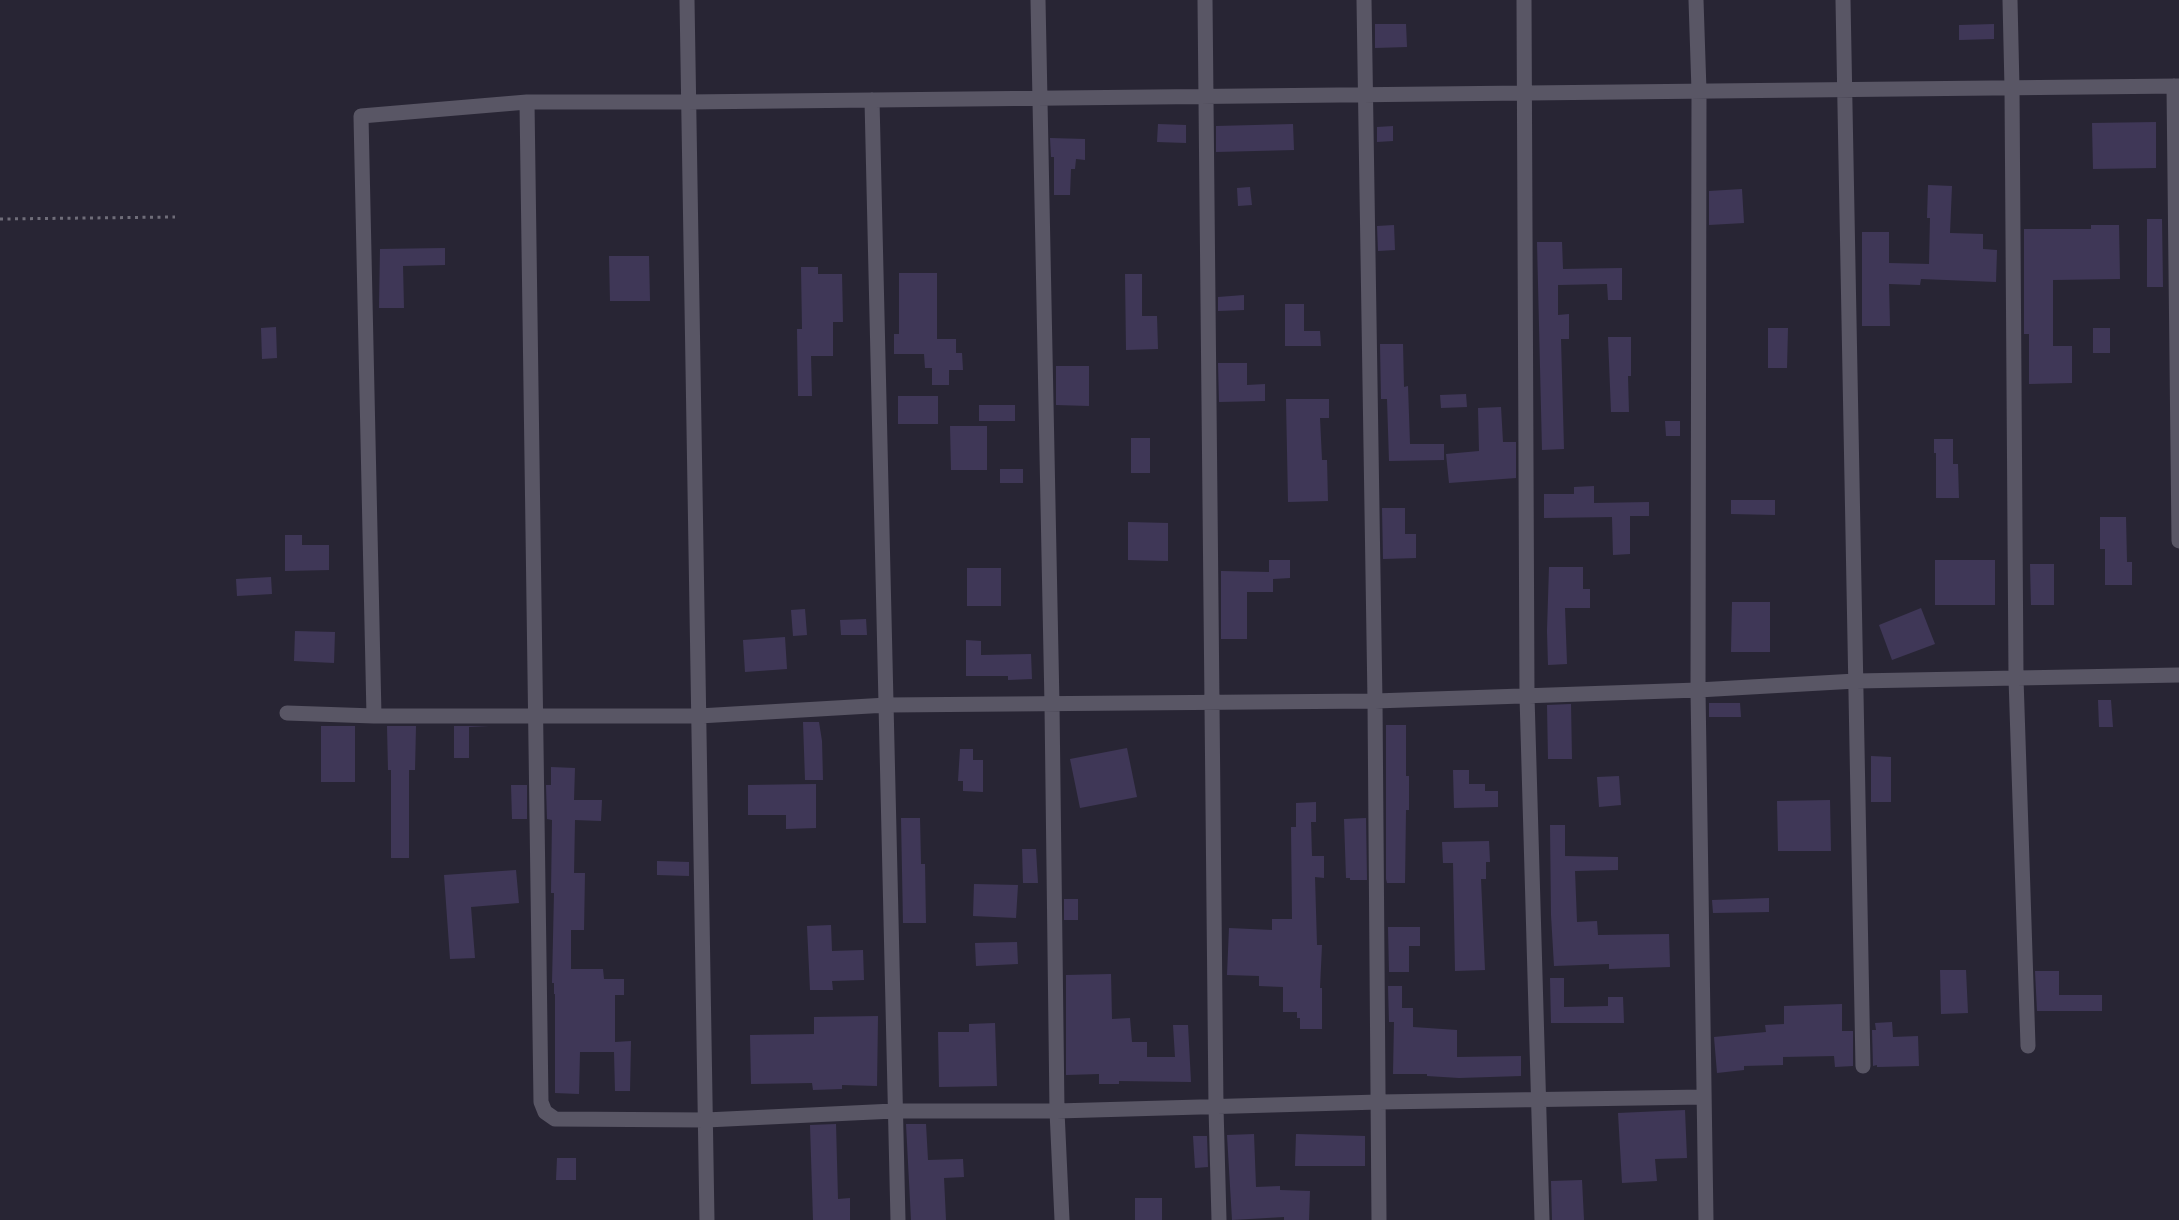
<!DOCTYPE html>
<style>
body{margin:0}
canvas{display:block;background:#282534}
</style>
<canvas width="2179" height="1220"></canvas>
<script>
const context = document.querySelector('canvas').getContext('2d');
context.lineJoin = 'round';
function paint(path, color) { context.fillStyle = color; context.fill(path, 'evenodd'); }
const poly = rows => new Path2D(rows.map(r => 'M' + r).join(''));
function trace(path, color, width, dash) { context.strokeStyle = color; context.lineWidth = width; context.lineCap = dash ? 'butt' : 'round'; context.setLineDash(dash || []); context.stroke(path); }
paint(poly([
 [1375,24,1406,24,1407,47,1375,48],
 [1994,24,1994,39,1959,40,1959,25],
 [2156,122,2156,168,2093,169,2092,123],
 [1158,124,1186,125,1186,143,1157,142],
 [1293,124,1294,150,1216,152,1216,126],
 [1393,126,1393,141,1377,142,1377,127],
 [1050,138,1085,139,1085,160,1076,159,1075,169,1071,169,1070,195,1054,195,1054,157,1051,157],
 [1928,185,1952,186,1950,233,1983,234,1983,249,1997,250,1996,282,1921,279,1920,285,1889,284,1890,326,1862,326,1862,232,1889,232,1889,263,1929,264,1930,218,1927,218],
 [1250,187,1252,205,1238,206,1237,188],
 [1742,189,1744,223,1709,225,1709,191],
 [2147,219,2162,219,2163,287,2147,287],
 [1394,225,1395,250,1378,251,1377,226],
 [2091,225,2119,225,2120,279,2053,280,2053,346,2072,346,2072,383,2029,384,2029,334,2024,334,2024,229,2091,229],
 [1537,242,1562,242,1563,269,1622,268,1622,300,1608,300,1607,284,1558,285,1558,315,1569,314,1569,339,1561,339,1564,449,1542,450],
 [445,248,445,265,403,266,404,308,379,308,380,249],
 [609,256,649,256,650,301,610,301],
 [801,267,818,267,818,274,842,274,843,322,833,322,833,356,811,356,812,396,798,396,797,329,802,329],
 [899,273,937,273,937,339,956,339,956,353,962,353,963,370,949,370,949,385,932,385,932,368,925,368,924,354,894,354,894,334,899,334],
 [1125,274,1142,274,1142,316,1157,316,1158,349,1126,350],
 [1244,295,1244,310,1218,311,1218,297],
 [1285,304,1304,304,1304,331,1320,331,1321,346,1285,346],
 [276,327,277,358,262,359,261,328],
 [1768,328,1788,328,1787,368,1768,368],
 [2093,328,2110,328,2110,353,2093,353],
 [1608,337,1631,337,1631,376,1628,376,1629,412,1611,412],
 [1380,344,1403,344,1404,387,1408,386,1410,444,1444,444,1444,460,1389,461,1387,399,1381,399],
 [1218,363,1247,363,1247,385,1265,384,1265,401,1219,402],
 [1056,366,1089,366,1089,406,1056,405],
 [1466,394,1467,407,1441,408,1440,395],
 [898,396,938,396,938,424,898,424],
 [1286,399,1329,399,1329,418,1320,418,1322,460,1327,460,1328,501,1288,502],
 [979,405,1015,405,1015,421,979,421],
 [1501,407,1503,442,1516,442,1516,478,1449,483,1446,454,1479,451,1478,408],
 [1665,421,1680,421,1680,436,1666,436],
 [950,426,987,426,987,470,951,470],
 [1131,438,1150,438,1150,473,1131,473],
 [1934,439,1953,439,1953,464,1958,464,1959,498,1936,498,1936,453,1934,453],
 [1000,469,1023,469,1023,483,1000,483],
 [1594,486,1594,503,1649,502,1649,516,1630,516,1630,554,1613,555,1612,517,1544,518,1544,494,1574,494,1574,487],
 [1731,500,1775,500,1775,515,1731,514],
 [1382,508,1405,508,1405,534,1416,534,1416,558,1383,559],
 [2100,517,2126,517,2127,562,2132,562,2132,585,2105,585,2105,549,2100,549],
 [1128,522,1168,523,1168,561,1128,560],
 [285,535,302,535,302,545,329,545,329,570,285,571],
 [1269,560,1290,560,1290,578,1273,579,1273,592,1247,592,1247,639,1221,639,1221,571,1269,572],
 [1935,560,1995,560,1995,605,1935,605],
 [2030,564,2054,564,2054,605,2031,605],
 [1549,567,1583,567,1583,589,1590,589,1590,608,1565,608,1567,664,1548,665,1547,631],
 [967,568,1001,568,1001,606,967,606],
 [271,577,272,594,237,596,236,579],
 [1732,602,1770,602,1770,652,1731,652],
 [1921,608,1935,644,1892,660,1879,625],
 [805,609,807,635,793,636,791,610],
 [866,619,867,635,841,635,840,620],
 [295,631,335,632,334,663,294,661],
 [785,637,787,669,745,672,743,640],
 [966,640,981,641,981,655,1031,654,1032,679,1008,680,1008,676,966,676],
 [2098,700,2111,700,2113,727,2099,727],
 [1709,703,1740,703,1741,717,1709,717],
 [1571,704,1572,759,1548,759,1547,705],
 [803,722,819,722,822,741,823,780,805,780],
 [1386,725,1406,725,1406,776,1409,776,1409,810,1406,810,1405,883,1387,883,1386,879],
 [321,726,355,726,355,782,321,782],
 [387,726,416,726,415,770,409,770,409,858,391,858,391,770,388,770],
 [454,726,489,726,469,727,469,758,454,758],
 [1127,748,1137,797,1080,808,1070,759],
 [960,749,973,749,973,760,983,760,983,792,963,791,963,781,958,781],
 [1871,756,1891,757,1891,802,1871,802],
 [551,767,575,768,574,800,602,800,601,821,575,820,574,873,585,873,584,930,571,930,571,969,603,969,604,979,624,979,624,995,615,995,615,1042,631,1041,630,1091,615,1091,614,1052,580,1052,579,1094,555,1093,555,994,554,994,554,983,552,983,554,893,551,893,552,820,547,819,546,785,551,785],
 [1453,770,1469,770,1469,784,1485,784,1485,791,1498,791,1498,807,1454,808],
 [1619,776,1621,805,1599,807,1597,777],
 [816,784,816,828,786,829,786,815,748,815,748,785],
 [511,785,527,785,527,819,512,819],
 [1830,800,1831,851,1778,851,1777,801],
 [1316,802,1316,822,1311,822,1312,856,1324,856,1324,878,1315,877,1317,945,1322,945,1320,988,1322,988,1322,1029,1300,1029,1300,1018,1297,1018,1297,1012,1283,1012,1283,987,1259,986,1259,976,1227,975,1229,928,1272,930,1272,919,1292,919,1291,827,1296,827,1296,803],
 [901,818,920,818,921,864,925,864,926,923,903,923],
 [1366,818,1367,880,1350,880,1350,878,1346,878,1344,819],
 [1550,825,1565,825,1565,856,1618,857,1618,870,1575,871,1577,922,1597,921,1598,935,1669,934,1670,967,1609,969,1609,964,1554,966,1551,915],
 [1489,841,1490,862,1486,862,1486,879,1481,879,1485,970,1455,971,1453,863,1443,863,1442,842],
 [1022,849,1036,849,1038,883,1023,883],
 [657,861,689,862,689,876,657,875],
 [516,870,519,903,471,907,475,958,450,959,444,875],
 [974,884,1018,885,1016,918,973,916],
 [1769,898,1769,912,1713,913,1712,900],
 [1064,899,1078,899,1078,920,1064,920],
 [831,925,832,951,863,950,864,980,832,981,833,990,810,990,807,926],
 [1388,927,1420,927,1420,946,1409,946,1409,972,1389,972],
 [1017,942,1018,964,976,966,975,943],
 [1940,970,1966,970,1968,1013,1941,1014],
 [2035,971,2059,971,2059,995,2102,995,2102,1011,2037,1011],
 [1111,974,1112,1019,1130,1018,1132,1042,1147,1042,1147,1057,1175,1057,1173,1025,1188,1025,1191,1082,1119,1081,1119,1084,1099,1084,1099,1074,1066,1075,1066,975],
 [1550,978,1564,978,1564,1007,1608,1006,1608,997,1623,997,1624,1023,1551,1023],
 [1388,986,1402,986,1402,1008,1413,1008,1413,1027,1457,1030,1457,1057,1521,1056,1521,1076,1459,1078,1427,1076,1427,1074,1393,1074,1394,1022,1389,1022],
 [1842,1004,1842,1031,1853,1031,1853,1066,1835,1067,1834,1056,1783,1057,1783,1065,1744,1066,1744,1070,1717,1073,1714,1037,1766,1032,1765,1025,1784,1024,1784,1006],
 [878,1016,877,1086,842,1085,842,1089,813,1090,812,1083,751,1084,750,1035,814,1034,814,1017],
 [1892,1022,1893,1037,1918,1036,1919,1066,1877,1067,1877,1065,1873,1066,1872,1030,1876,1030,1875,1023],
 [995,1023,997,1086,939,1087,938,1032,969,1032,969,1024],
 [1685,1110,1687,1158,1655,1159,1657,1181,1622,1183,1618,1113],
 [836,1124,838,1199,850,1198,850,1220,813,1220,810,1125],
 [906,1124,926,1124,928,1160,963,1159,964,1177,944,1178,946,1220,911,1220],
 [1254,1134,1256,1187,1280,1186,1280,1190,1310,1191,1309,1220,1284,1220,1284,1217,1232,1220,1227,1135],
 [1296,1134,1365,1136,1365,1166,1295,1166],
 [1193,1136,1207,1136,1208,1167,1195,1168],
 [557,1158,576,1158,576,1180,556,1180],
 [1582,1180,1584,1220,1552,1220,1551,1181],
 [1135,1198,1162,1198,1162,1220,1135,1220]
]), '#3f3757');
trace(poly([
 [0,219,175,217]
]), '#6f6d79', 3, [3, 4.5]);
trace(poly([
 [687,0,707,1220],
 [1038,0,1052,705,1057,1111,1062,1220],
 [1205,0,1216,1107,1219,1220],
 [1364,0,1375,701,1379,1220],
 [1524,0,1527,696,1542,1220],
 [1696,0,1699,91,1698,690,1706,1220],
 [1843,0,1863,1066],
 [2010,0,2012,88,2016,678,2028,1046],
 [2174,86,2179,541],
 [872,100,898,1220],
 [527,102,541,1102,545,1112,555,1119,706,1120,894,1111,1057,1111,1379,1102,1704,1097],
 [287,713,374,716,699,716,887,705,1375,701,1698,690,1856,681,2179,675],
 [374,716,361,116,527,102,687,102,2179,86]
]), '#595665', 15);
</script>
